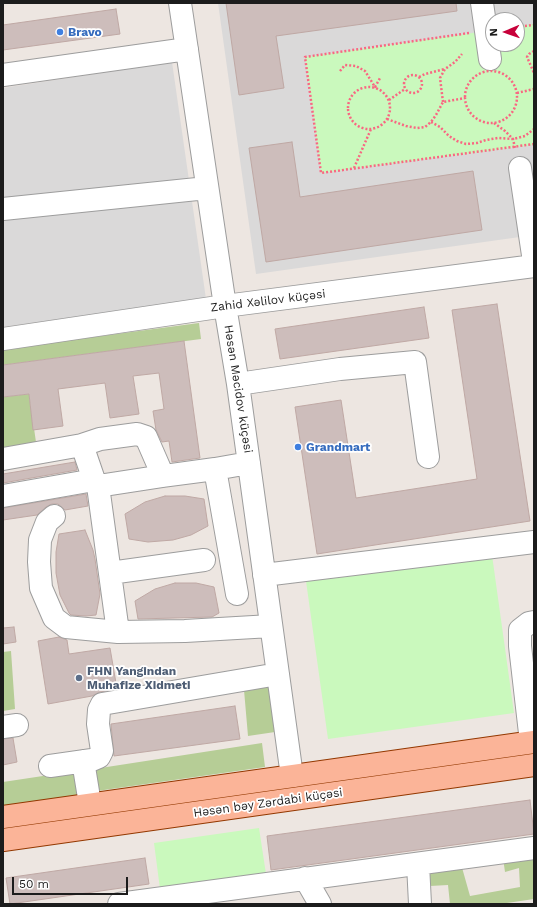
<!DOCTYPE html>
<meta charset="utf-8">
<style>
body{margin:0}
#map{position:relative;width:537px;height:907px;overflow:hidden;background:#ede6e1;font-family:"Work Sans",sans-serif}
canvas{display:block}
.frame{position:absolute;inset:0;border:4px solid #1c1c1c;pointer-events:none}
.north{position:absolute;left:485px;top:12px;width:40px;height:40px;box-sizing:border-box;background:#fff;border:1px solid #a4a4a4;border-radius:50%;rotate:268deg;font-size:11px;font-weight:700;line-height:16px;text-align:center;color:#1c1c1c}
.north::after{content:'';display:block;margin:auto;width:14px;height:18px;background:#c7013a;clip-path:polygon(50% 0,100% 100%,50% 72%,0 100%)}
.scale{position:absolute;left:12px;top:877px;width:116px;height:18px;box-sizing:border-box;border:2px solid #1c1c1c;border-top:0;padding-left:5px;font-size:12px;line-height:14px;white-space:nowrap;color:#1c1c1c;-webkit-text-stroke:3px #fff;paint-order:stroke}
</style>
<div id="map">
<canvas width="537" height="907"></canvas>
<div class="frame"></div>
<div class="north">N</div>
<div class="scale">50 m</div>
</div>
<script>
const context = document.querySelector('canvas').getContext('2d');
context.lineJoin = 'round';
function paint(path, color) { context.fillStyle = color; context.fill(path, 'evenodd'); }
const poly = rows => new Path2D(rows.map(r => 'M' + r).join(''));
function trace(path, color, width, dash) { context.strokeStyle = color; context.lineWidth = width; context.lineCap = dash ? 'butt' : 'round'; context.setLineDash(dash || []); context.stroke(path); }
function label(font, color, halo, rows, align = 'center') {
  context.font = font + ' "Work Sans",sans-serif'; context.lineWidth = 3.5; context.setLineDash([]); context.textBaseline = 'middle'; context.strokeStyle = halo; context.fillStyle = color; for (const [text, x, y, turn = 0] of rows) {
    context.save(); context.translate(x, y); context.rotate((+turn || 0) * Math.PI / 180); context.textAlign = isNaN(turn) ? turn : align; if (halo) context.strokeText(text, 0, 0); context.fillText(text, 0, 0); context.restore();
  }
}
paint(poly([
 [218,3,534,3,534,235,256,274],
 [493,20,517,20,517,44,493,44],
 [172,62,206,299,3,327,3,88]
]), '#dad9d9');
paint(poly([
 [199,323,201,339,3,365,3,349],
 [29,394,37,449,3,453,3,397],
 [11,651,15,709,3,711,3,652],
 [269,687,275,732,248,736,244,690],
 [262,743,265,767,97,791,94,769],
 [76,771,80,797,3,808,3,782],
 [534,855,534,899,500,904,450,904,448,885,430,886,428,871,461,864,470,896,520,887,519,868,505,872,503,858]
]), '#b6cd96');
paint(poly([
 [534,24,534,145,321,173,305,57,493,30,493,44,517,44,517,26],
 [492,555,514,713,328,739,306,581],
 [259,828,266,874,160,889,154,843]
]), '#caf9bd');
const building = poly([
 [226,3,456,3,457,11,276,36,284,88,239,95,226,3],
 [116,9,120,34,3,50,3,25,116,9],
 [292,142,300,197,473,171,482,230,266,262,249,148,292,142],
 [497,304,530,521,317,554,295,407,341,400,356,498,477,479,452,310,497,304],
 [424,307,429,338,280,359,275,329,424,307],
 [184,341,200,458,172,462,169,441,162,442,156,430,153,411,164,409,159,373,133,376,139,414,110,418,105,383,58,389,63,426,33,430,29,394,3,397,3,365,184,341],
 [75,462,77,470,3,483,3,474,75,462],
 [86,494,88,506,65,510,58,504,52,504,46,507,37,515,3,520,3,508,86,494],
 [165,496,185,496,204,499,208,526,191,535,173,540,148,542,129,539,125,514,145,502,165,496],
 [85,530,93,550,95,559,100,594,96,615,86,616,71,615,69,613,60,595,56,573,56,552,59,534,85,530],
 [175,583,196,583,214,587,219,613,212,617,138,619,135,601,155,589,175,583],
 [14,627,16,642,3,644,3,628,14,627],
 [59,637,67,640,69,654,110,648,117,689,100,692,92,696,48,704,38,641,59,637],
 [235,706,240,739,114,756,111,724,235,706],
 [13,738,17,762,3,765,3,739,13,738],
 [530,800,534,834,271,870,267,836,530,800],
 [145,858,149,884,10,904,6,878,145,858]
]);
paint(building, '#cdbdbb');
trace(building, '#bfa8a4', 1);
const minor = poly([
 [180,3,225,306,238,384,292,776],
 [482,3,490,59],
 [3,75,187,49],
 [520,168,534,262],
 [3,209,207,188],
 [3,339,225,306,534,266],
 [238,384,340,369,415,362,428,457],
 [82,445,94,480,98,486,163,476,215,469,249,463],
 [3,459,82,445,100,439,137,434,146,437,163,476],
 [215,469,237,594],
 [98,486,118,632],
 [3,496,94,480],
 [54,516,47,522,40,540,39,562,41,588,54,618,66,627,118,632,185,631,271,626],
 [110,573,204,560],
 [264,575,534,542],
 [3,727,17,725],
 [531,742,520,646,520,630,529,623,534,622],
 [83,761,90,804],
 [50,766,92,760,99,757,102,751,98,724,99,710,102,704,278,674],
 [418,864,420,904],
 [305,878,320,904],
 [119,904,534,848]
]);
const major = poly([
 [3,817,534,742],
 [3,840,534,765]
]);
trace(minor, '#9d9d9d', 24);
trace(major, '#933800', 24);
trace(poly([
 [517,27,534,25],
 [469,33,305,57,321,173,534,144],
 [534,51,529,54,527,57,534,73],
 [340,71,345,65,356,66,365,71,375,87,380,78],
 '465 97a26 26 0 1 1 52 0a26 26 0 1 1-52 0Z',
 '404 84a9 9 0 1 1 18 0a9 9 0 1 1-18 0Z',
 [419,77,425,74,445,69],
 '348 108a21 21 0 1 1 42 0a21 21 0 1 1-42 0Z',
 [517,93,534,89],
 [389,100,405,89],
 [443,102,440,78,445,69,455,62,462,54],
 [387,119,406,126,417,128,425,127,431,122,436,115,443,102,465,98],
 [431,122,440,127,449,136,457,141,466,144,477,143,486,140,498,138,513,139,525,136,534,129],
 [494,123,505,131,513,139,515,148],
 [354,168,371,129]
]), '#f96782', 2.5, [2, 2]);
trace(minor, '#fff', 22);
trace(major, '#fbb498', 22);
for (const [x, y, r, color] of [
 [60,32,4,"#3f7fe0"],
 [298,447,4,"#3f7fe0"],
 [79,678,4,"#5c6f8a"]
]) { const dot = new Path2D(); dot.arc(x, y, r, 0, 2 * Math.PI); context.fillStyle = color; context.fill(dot); trace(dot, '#fff', 1.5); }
label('bold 12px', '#366cbe', '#fff', [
 ["Bravo",68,32],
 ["Grandmart",306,447]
], 'left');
label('12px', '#1c1c1c', '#fff', [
 ["Zahid Xəlilov küçəsi",268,301,-7],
 ["Həsən Məcidov küçəsi",238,389,81],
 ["Həsən bəy Zərdabi küçəsi",268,803,-8]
]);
label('bold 12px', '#4e5e75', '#fff', [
 ["FHN Yangindan",87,671],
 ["Muhafize Xidmeti",87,685]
], 'left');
</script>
